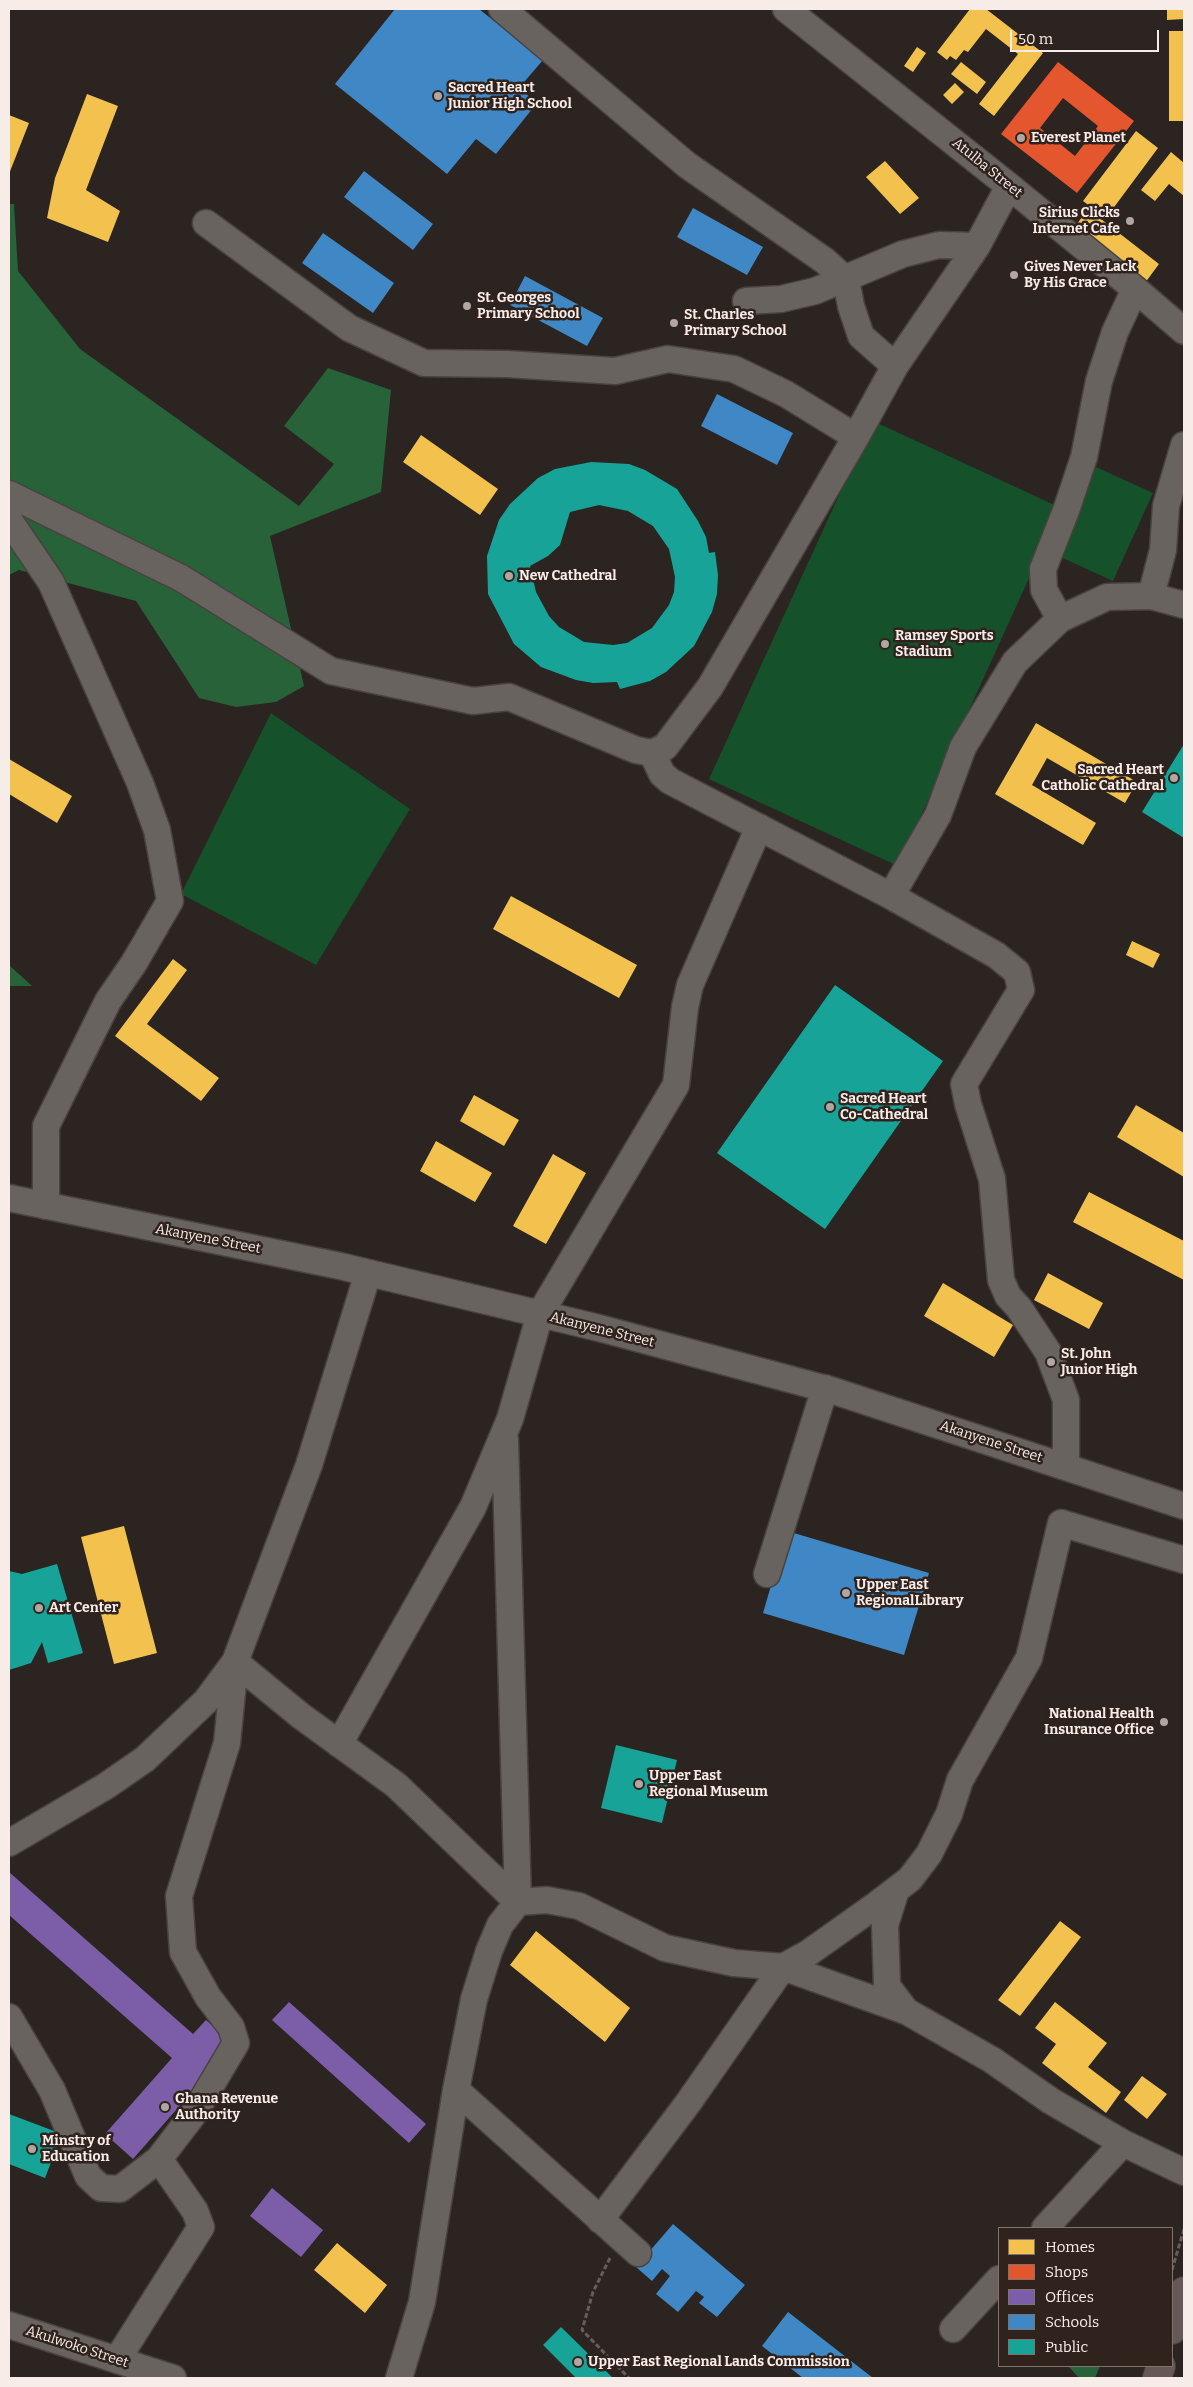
<!DOCTYPE html>
<style>
body{margin:0}
#map{position:relative;width:1193px;height:2387px;overflow:hidden;background:#2b2421;font-family:Bitter,serif}
canvas{display:block}
.frame{position:absolute;inset:0;border:10px solid #f7ece8;pointer-events:none}
.legend{position:absolute;left:998px;top:2227px;width:175px;height:140px;box-sizing:border-box;background:#30221c;border:1px solid #80736e;margin:0;padding:6px 9px;list-style:none;font-size:15px;color:#f7ece8}
.legend li{display:flex;align-items:center;gap:10px;height:25px}
.legend b{width:25px;border:1px solid #80736e}
.scale{position:absolute;left:1010px;top:30px;width:149px;height:22px;box-sizing:border-box;border:2px solid #f7ece8;border-top:0;padding-left:6px;font-size:15px;line-height:18px;white-space:nowrap;color:#f7ece8;-webkit-text-stroke:4px #30221c;paint-order:stroke}
</style>
<div id="map">
<canvas width="1193" height="2387"></canvas>
<div class="frame"></div>
<ul class="legend">
<li><b style="height:14px;background:#f2c14e"></b>Homes</li>
<li><b style="height:14px;background:#e4572e"></b>Shops</li>
<li><b style="height:14px;background:#7b5ea7"></b>Offices</li>
<li><b style="height:14px;background:#3f88c5"></b>Schools</li>
<li><b style="height:14px;background:#17a398"></b>Public</li>
</ul>
<div class="scale">50 m</div>
</div>
<script>
const context = document.querySelector('canvas').getContext('2d');
context.lineJoin = 'round';
function paint(path, color) { context.fillStyle = color; context.fill(path, 'evenodd'); }
const poly = rows => new Path2D(rows.map(r => 'M' + r).join(''));
function trace(path, color, width, dash) { context.strokeStyle = color; context.lineWidth = width; context.lineCap = dash ? 'butt' : 'round'; context.setLineDash(dash || []); context.stroke(path); }
function label(font, color, halo, rows, align = 'center') {
  context.font = font + ' Bitter,serif'; context.lineWidth = 5; context.setLineDash([]); context.textBaseline = 'middle'; context.strokeStyle = halo; context.fillStyle = color; for (const [text, x, y, turn = 0] of rows) {
    context.save(); context.translate(x, y); context.rotate((+turn || 0) * Math.PI / 180); context.textAlign = isNaN(turn) ? turn : align; if (halo) context.strokeText(text, 0, 0); context.fillText(text, 0, 0); context.restore();
  }
}
paint(poly([
 [873,421,1061,508,898,866,709,779],
 [1096,467,1153,493,1113,581,1056,555],
 [271,713,410,809,316,965,181,894]
]), '#15512b');
paint(poly([
 [9,204,14,204,18,271,80,349,299,506,334,464,284,426,328,368,391,390,381,492,270,536,304,686,276,702,236,707,199,698,136,601,19,570,9,575],
 [9,965,32,986,9,986],
 [1068,2366,1100,2366,1095,2378,1079,2378]
]), '#276239');
paint(poly([
 [970,9,986,9,1043,53,994,116,979,104,1018,54,986,29,968,52,964,50,956,60,950,56,947,60,937,52],
 [1167,9,1183,9,1184,19,1167,20],
 [1169,31,1184,31,1184,121,1169,121],
 [917,47,926,53,913,72,904,66],
 [961,62,986,82,977,94,951,74],
 [955,83,964,92,952,104,943,95],
 [87,94,118,106,86,190,120,211,108,242,47,218,55,178],
 [9,115,29,123,9,174],
 [1136,131,1158,148,1106,218,1083,201],
 [1171,152,1184,163,1184,196,1169,184,1155,201,1141,190],
 [885,161,919,198,900,214,866,177],
 [1088,209,1159,264,1145,283,1074,228],
 [421,435,498,489,480,515,403,462],
 [1036,723,1137,782,1125,803,1047,758,1032,785,1096,823,1083,845,995,794],
 [9,759,72,796,57,823,9,794],
 [511,896,637,965,619,998,493,929],
 [1132,941,1160,954,1153,968,1126,955],
 [173,959,187,970,147,1024,219,1078,201,1101,115,1036],
 [474,1095,519,1120,504,1146,460,1121],
 [1136,1105,1184,1133,1184,1177,1117,1137],
 [436,1141,492,1173,475,1202,420,1171],
 [553,1154,586,1173,546,1244,513,1226],
 [1089,1192,1184,1241,1184,1280,1073,1222],
 [1048,1273,1103,1303,1089,1329,1034,1300],
 [943,1283,1013,1325,994,1357,924,1316],
 [124,1526,157,1653,114,1664,81,1537],
 [1060,1921,1081,1937,1020,2016,998,2000],
 [536,1931,630,2008,605,2042,510,1965],
 [1055,2002,1107,2043,1088,2067,1121,2092,1106,2113,1042,2063,1056,2044,1035,2028],
 [1142,2076,1167,2094,1147,2119,1124,2100],
 [337,2243,387,2285,365,2313,314,2270]
]), '#f2c14e');
paint(poly([
 [1058,62,1134,121,1077,193,1001,134],
 [1063,98,1098,126,1075,156,1040,128]
]), '#e4572e');
paint(poly([
 [9,1872,193,2034,206,2020,234,2044,133,2159,105,2134,172,2058,9,1915],
 [289,2002,426,2124,409,2143,272,2020],
 [272,2188,323,2230,301,2257,250,2216]
]), '#7b5ea7');
paint(poly([
 [395,9,479,9,543,60,519,88,537,103,496,154,476,139,447,174,335,84],
 [364,171,433,224,413,250,344,197],
 [693,208,763,247,747,275,677,237],
 [323,233,394,283,373,313,302,263],
 [525,276,603,318,587,346,510,305],
 [717,394,793,433,777,465,701,426],
 [787,1531,929,1573,904,1655,763,1613],
 [673,2224,745,2285,717,2317,699,2303,704,2297,696,2291,678,2312,656,2294,670,2276,662,2269,652,2281,636,2267],
 [788,2312,873,2378,803,2378,762,2346]
]), '#3f88c5');
paint(poly([
 [591,462,629,464,645,470,677,489,698,521,706,537,709,553,715,552,718,575,717,594,712,612,694,646,666,672,650,681,620,689,617,682,593,683,576,680,541,667,514,644,488,594,487,556,499,520,510,504,538,478,555,469],
 [599,505,628,511,653,526,669,549,675,577,674,592,669,605,652,628,627,643,613,645,584,642,559,627,549,616,536,592,530,566,548,556,560,545,570,512],
 [1184,744,1184,838,1142,812],
 [835,985,943,1061,825,1229,717,1153],
 [57,1564,83,1653,48,1663,42,1642,31,1663,9,1670,9,1571,22,1574],
 [616,1745,677,1760,662,1823,601,1808],
 [9,2114,62,2134,45,2178,9,2164],
 [561,2327,613,2378,576,2378,543,2345]
]), '#17a398');
const minor = poly([
 [502,9,687,165,825,261,846,280,851,306,861,336,895,366],
 [786,9,1009,186,1135,289,1184,331],
 [206,223,349,328,424,363,507,364,615,371,668,359,734,369,786,394,856,437],
 [746,301,781,299,815,291,903,254,939,245,977,246],
 [9,494,181,578,331,671,473,701,509,697,636,750,652,753,665,747,710,687,856,437,895,366,977,246,1009,186],
 [9,520,51,582,140,783,157,830,170,901,134,963,108,1001,46,1126,46,1206],
 [1151,596,1163,550,1166,506,1184,445],
 [1060,619,1044,590,1043,569,1067,508,1084,457,1099,381,1115,332,1135,289],
 [652,753,662,774,670,781,891,896,996,955,1017,972,1021,990,964,1084,968,1104,992,1179,1001,1280,1008,1296,1019,1308,1048,1352,1066,1400,1066,1467],
 [891,896,938,815,963,747,1015,662,1060,619,1107,597,1151,596,1184,605],
 [9,1198,340,1266,599,1328,834,1391,1184,1506],
 [505,1440,518,1902],
 [767,1574,825,1388],
 [235,1662,301,1716,396,1785,518,1902],
 [339,1744,473,1507,510,1419,540,1314,676,1085,685,1007,690,985,759,827],
 [9,1843,106,1786,145,1759,206,1701,235,1662,309,1465,368,1273],
 [896,1890,885,1925,887,1986,906,2011],
 [9,2017,52,2090,88,2176,101,2188,120,2189,159,2159,195,2211,201,2227,117,2360],
 [456,2090,638,2253],
 [159,2159,195,2112,236,2043,231,2027,208,1997,183,1952,179,1896,227,1743,235,1663],
 [600,2220,688,2103,783,1967,906,2011,992,2060,1051,2101,1123,2143,1184,2172],
 [1045,2228,1123,2143],
 [9,2325,173,2378],
 [953,2329,999,2279],
 [399,2378,422,2302,456,2090,474,1999,489,1951,500,1925,518,1902,547,1900,579,1906,665,1948,734,1963,783,1967,807,1954,876,1905,910,1879,929,1854,949,1814,960,1780,1029,1658,1061,1523,1184,1560]
]);
const highway = poly([
 [1172,2330,1184,2291],
 [1157,2378,1161,2366]
]);
trace(minor, '#49423f', 29);
trace(highway, '#49423f', 30);
trace(poly([
 [610,2258,593,2292,582,2330,629,2378],
 [1172,2270,1184,2229]
]), '#655f5c', 3, [5, 2.5]);
trace(minor, '#696360', 26);
trace(highway, '#675858', 28);
for (const [x, y, r, color] of [
 [438,96,5,"#b0a6a2"],
 [1021,138,5,"#b0a6a2"],
 [1130,221,5,"#b0a6a2"],
 [1014,275,5,"#b0a6a2"],
 [467,306,5,"#b0a6a2"],
 [674,323,5,"#b0a6a2"],
 [509,576,5,"#b0a6a2"],
 [885,644,5,"#b0a6a2"],
 [1174,778,5,"#b0a6a2"],
 [830,1107,5,"#b0a6a2"],
 [1051,1362,5,"#b0a6a2"],
 [846,1593,5,"#b0a6a2"],
 [39,1608,5,"#b0a6a2"],
 [1164,1722,5,"#b0a6a2"],
 [639,1784,5,"#b0a6a2"],
 [165,2107,5,"#b0a6a2"],
 [32,2149,5,"#b0a6a2"],
 [578,2362,5,"#b0a6a2"]
]) { const dot = new Path2D(); dot.arc(x, y, r, 0, 2 * Math.PI); context.fillStyle = color; context.fill(dot); trace(dot, '#30221c', 2); }
label('bold 14px', '#f7ece8', '#30221c', [
 ["Sacred Heart",448,88],
 ["Junior High School",448,104],
 ["Everest Planet",1031,138],
 ["Sirius Clicks",1120,213,"right"],
 ["Internet Cafe",1120,229,"right"],
 ["Gives Never Lack",1024,267],
 ["By His Grace",1024,283],
 ["St. Georges",477,298],
 ["Primary School",477,314],
 ["St. Charles",684,315],
 ["Primary School",684,331],
 ["New Cathedral",519,576],
 ["Ramsey Sports",895,636],
 ["Stadium",895,652],
 ["Sacred Heart",1164,770,"right"],
 ["Catholic Cathedral",1164,786,"right"],
 ["Sacred Heart",840,1099],
 ["Co-Cathedral",840,1115],
 ["St. John",1061,1354],
 ["Junior High",1061,1370],
 ["Upper East",856,1585],
 ["RegionalLibrary",856,1601],
 ["Art Center",49,1608],
 ["National Health",1154,1714,"right"],
 ["Insurance Office",1154,1730,"right"],
 ["Upper East",649,1776],
 ["Regional Museum",649,1792],
 ["Ghana Revenue",175,2099],
 ["Authority",175,2115],
 ["Minstry of",42,2141],
 ["Education",42,2157],
 ["Upper East Regional Lands Commission",588,2362]
], 'left');
label('14px', '#f7ece8', '#30221c', [
 ["Atulba Street",987,168,39],
 ["Akanyene Street",208,1239,11],
 ["Akanyene Street",602,1330,14],
 ["Akanyene Street",991,1442,18],
 ["Akulwoko Street",77,2347,18]
]);
</script>
